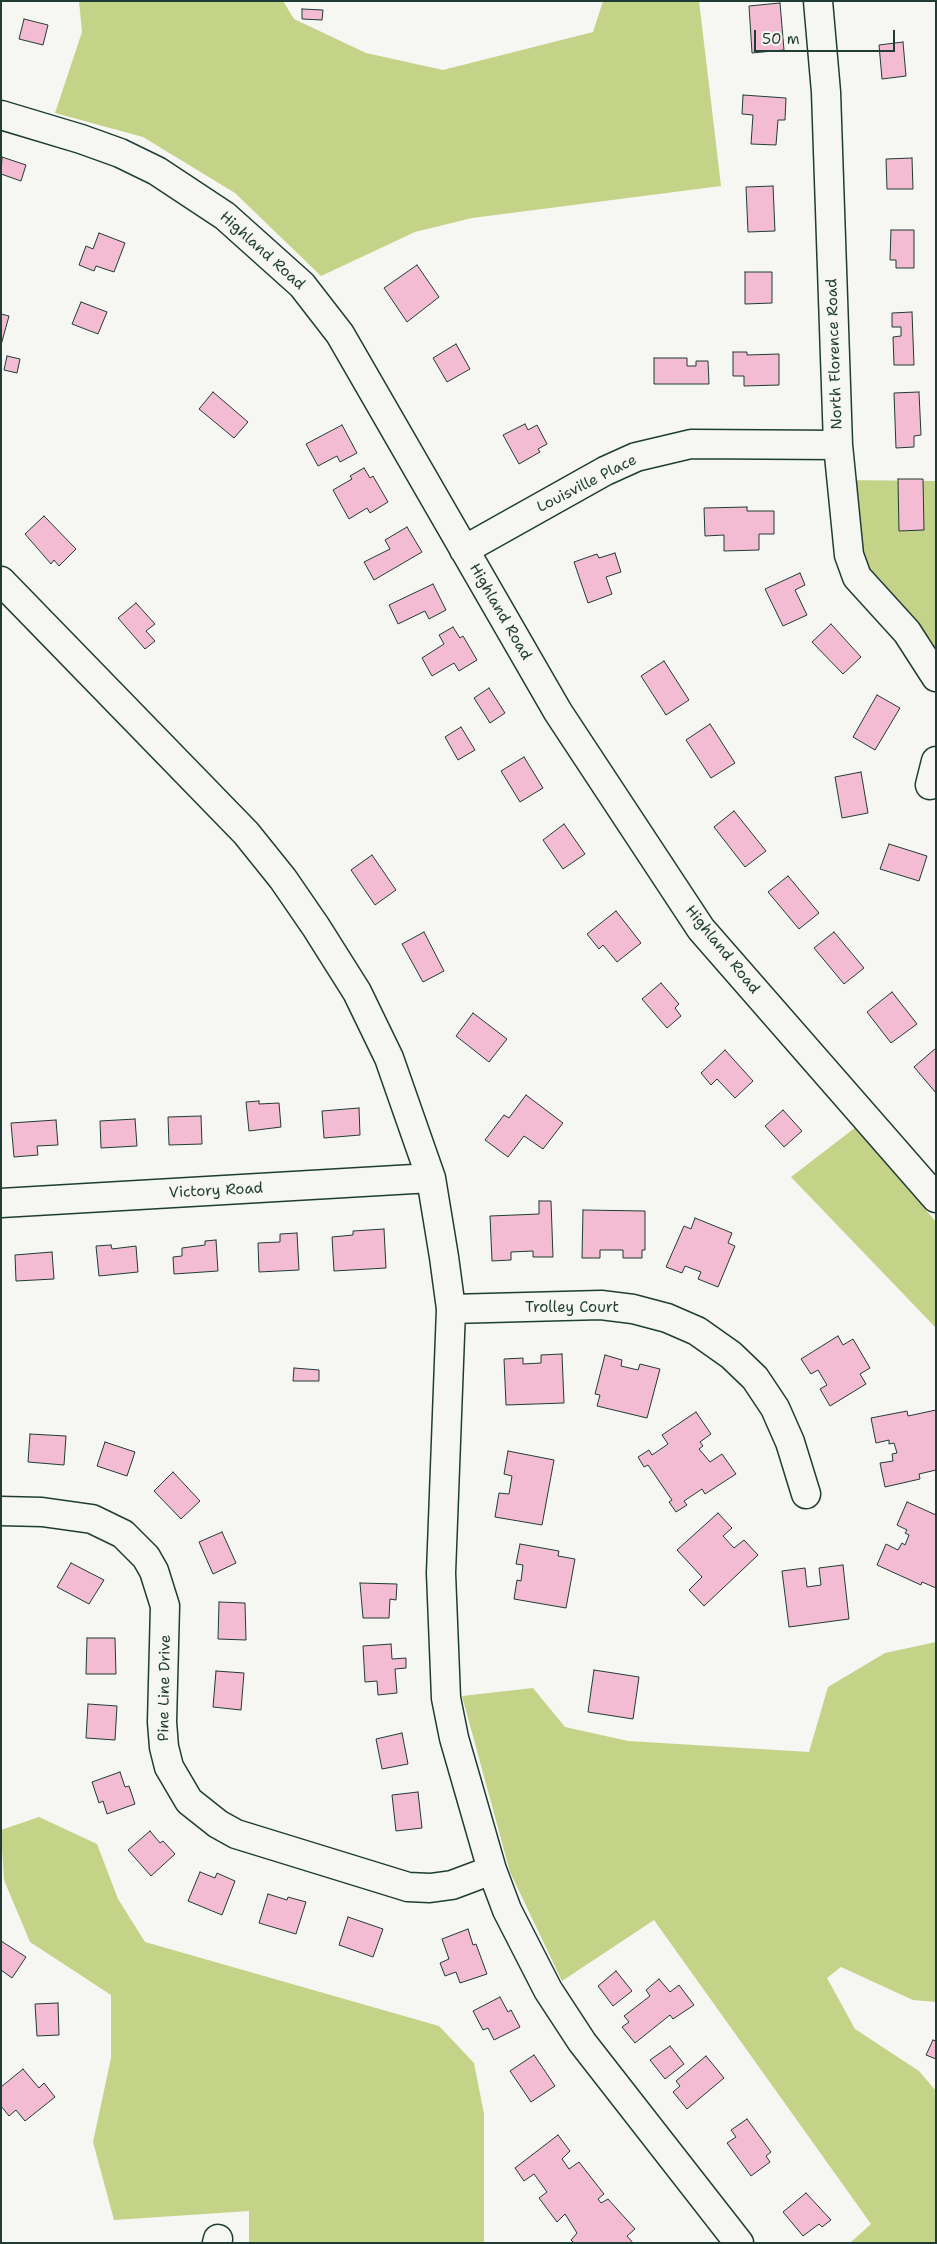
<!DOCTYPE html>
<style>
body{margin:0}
#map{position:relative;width:937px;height:2244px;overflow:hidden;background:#f6f6f2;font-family:"Shantell Sans",sans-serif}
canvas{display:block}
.frame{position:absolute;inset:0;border:2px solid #1f3d34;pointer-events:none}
.scale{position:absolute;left:754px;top:30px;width:141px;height:22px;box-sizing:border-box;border:2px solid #1f3d34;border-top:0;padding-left:6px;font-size:15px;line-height:18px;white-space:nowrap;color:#1f3d34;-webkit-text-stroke:4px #f6f6f2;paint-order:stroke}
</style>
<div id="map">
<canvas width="937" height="2244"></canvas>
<div class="frame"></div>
<div class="scale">50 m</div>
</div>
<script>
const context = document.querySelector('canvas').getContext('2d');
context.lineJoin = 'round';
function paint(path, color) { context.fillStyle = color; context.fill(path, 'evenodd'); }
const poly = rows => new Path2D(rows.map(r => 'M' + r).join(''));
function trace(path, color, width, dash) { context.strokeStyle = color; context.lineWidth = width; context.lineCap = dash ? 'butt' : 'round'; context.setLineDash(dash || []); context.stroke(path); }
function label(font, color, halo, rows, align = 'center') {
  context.font = font + ' "Shantell Sans",sans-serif'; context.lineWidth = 5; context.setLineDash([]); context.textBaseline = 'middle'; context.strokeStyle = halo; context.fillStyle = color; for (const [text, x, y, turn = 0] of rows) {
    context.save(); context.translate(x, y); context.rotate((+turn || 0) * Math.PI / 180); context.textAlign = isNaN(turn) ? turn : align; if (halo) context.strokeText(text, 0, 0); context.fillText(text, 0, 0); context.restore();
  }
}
paint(poly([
 [79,1,283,1,294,19,366,53,443,70,593,32,603,1,699,1,721,186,472,218,415,232,321,276,235,193,143,137,55,113,82,32],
 [842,480,936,481,936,677,874,597],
 [856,1127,936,1222,936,1328,791,1177],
 [936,1642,936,2002,913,2000,841,1967,827,1978,855,2029,919,2071,936,2091,936,2243,850,2243,871,2224,654,1920,562,1981,510,1872,462,1696,533,1688,565,1727,628,1741,809,1752,828,1687,885,1653],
 [39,1817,97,1844,118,1899,145,1942,439,2026,474,2063,484,2114,484,2243,249,2243,249,2211,114,2220,93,2142,111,2058,111,1995,30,1942,4,1880,1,1830]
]), '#c4d387');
const building = poly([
 [780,3,784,50,752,53,749,6,780,3],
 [302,9,323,10,322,20,302,19,302,9],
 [24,19,48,25,43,45,19,39,24,19],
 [903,42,906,76,882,79,879,45,903,42],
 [743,95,786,98,785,120,778,120,776,145,751,144,753,115,742,114,743,95],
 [2,157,26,165,21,181,1,174,2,157],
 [912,158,913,189,887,189,886,159,912,158],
 [773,186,775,231,748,232,746,187,773,186],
 [891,230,914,230,914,268,896,268,896,260,890,260,891,230],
 [99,233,125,243,114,272,96,266,94,271,79,265,86,246,93,249,99,233],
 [417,265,439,297,407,322,384,288,417,265],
 [745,272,772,272,772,303,745,304,745,272],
 [81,302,107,312,98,334,72,324,81,302],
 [912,312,914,365,894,365,893,337,901,336,901,327,892,327,892,313,912,312],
 [1,314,9,316,1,345,1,314],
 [456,344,470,369,447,382,433,358,456,344],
 [733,352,747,352,747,355,779,354,779,385,744,386,744,376,733,376,733,352],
 [7,356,20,359,17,373,4,370,7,356],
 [654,358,687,358,687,366,696,366,696,361,708,361,709,384,654,384,654,358],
 [213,392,248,422,234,438,199,409,213,392],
 [919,392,921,435,914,436,914,447,896,448,894,393,919,392],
 [525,424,528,430,537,425,547,444,538,449,540,452,519,464,503,435,525,424],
 [342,425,357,453,340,462,337,456,318,466,306,444,342,425],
 [364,468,370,478,373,476,388,502,370,513,367,508,349,519,333,490,352,479,350,476,364,468],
 [898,479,923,479,924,530,899,531,898,479],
 [747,507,747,511,774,511,774,534,759,534,759,550,724,551,724,535,705,536,704,508,747,507],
 [44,516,76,549,59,566,54,560,51,564,25,534,44,516],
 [407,527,422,552,374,580,364,562,390,549,385,540,407,527],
 [615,553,621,572,606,577,612,594,588,603,574,562,597,554,599,558,615,553],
 [800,573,805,585,795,590,807,615,783,626,765,589,800,573],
 [433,584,446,610,429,619,425,611,398,624,389,605,433,584],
 [136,603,155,624,146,631,155,641,145,649,118,618,136,603],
 [831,624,861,657,843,674,812,642,831,624],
 [453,627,460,638,463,636,477,660,459,671,454,663,432,676,422,658,444,644,439,635,453,627],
 [664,661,689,700,666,715,641,676,664,661],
 [489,688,505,713,490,723,474,698,489,688],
 [877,695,900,708,875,750,853,737,877,695],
 [710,724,735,763,711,778,686,740,710,724],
 [461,727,475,750,458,760,445,737,461,727],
 [524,757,543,788,520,802,501,771,524,757],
 [861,772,868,813,842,818,835,777,861,772],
 [734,811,766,851,745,867,714,827,734,811],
 [564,824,585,854,563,869,543,840,564,824],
 [889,844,927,856,919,881,880,869,889,844],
 [372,855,396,890,375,905,351,870,372,855],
 [788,876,819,913,799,929,768,892,788,876],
 [616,911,641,943,617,962,603,945,599,949,587,934,616,911],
 [424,932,444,971,423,982,402,944,424,932],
 [834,932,864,968,844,984,814,948,834,932],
 [661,983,679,1004,675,1008,681,1016,667,1028,642,999,661,983],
 [892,992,917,1024,891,1043,867,1012,892,992],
 [473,1013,507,1039,489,1062,456,1036,473,1013],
 [936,1048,936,1093,914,1067,936,1048],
 [725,1050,753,1081,735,1098,717,1079,711,1085,701,1073,725,1050],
 [526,1095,563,1123,543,1149,524,1136,508,1157,485,1140,504,1115,509,1118,526,1095],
 [259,1101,259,1104,279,1103,281,1127,249,1131,246,1102,259,1101],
 [359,1108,360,1135,324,1138,322,1111,359,1108],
 [783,1110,802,1131,784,1147,765,1126,783,1110],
 [201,1116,202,1144,169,1145,168,1117,201,1116],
 [135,1119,137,1146,101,1148,100,1121,135,1119],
 [56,1120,58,1145,37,1146,38,1155,14,1157,11,1123,56,1120],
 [539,1201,551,1201,553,1257,533,1257,533,1251,511,1252,511,1260,492,1261,490,1216,539,1214,539,1201],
 [583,1210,645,1211,645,1250,642,1250,642,1258,623,1258,623,1250,600,1250,600,1258,582,1258,583,1210],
 [695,1218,732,1233,728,1243,735,1246,718,1287,698,1279,701,1272,685,1266,682,1273,666,1267,684,1226,691,1229,695,1218],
 [384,1229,386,1268,334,1271,332,1237,353,1235,353,1231,384,1229],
 [297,1233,299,1270,259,1272,258,1243,280,1242,280,1234,297,1233],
 [216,1240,218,1271,174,1274,173,1257,182,1256,182,1248,205,1245,205,1241,216,1240],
 [111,1245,112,1249,136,1246,138,1272,99,1276,96,1246,111,1245],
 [52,1252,54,1279,16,1281,15,1255,52,1252],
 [838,1336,843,1345,853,1339,870,1368,860,1374,866,1384,830,1406,820,1389,827,1385,818,1370,811,1374,801,1359,838,1336],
 [562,1354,564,1403,506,1405,504,1359,523,1358,523,1364,541,1363,541,1355,562,1354],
 [605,1355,622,1360,621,1366,638,1370,640,1364,660,1369,647,1418,597,1406,600,1395,595,1394,605,1355],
 [294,1368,319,1370,319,1381,293,1381,294,1368],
 [936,1410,936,1470,919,1474,920,1479,885,1487,880,1463,893,1461,892,1454,897,1453,894,1443,889,1444,889,1440,876,1443,871,1418,907,1411,908,1416,936,1410],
 [696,1412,711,1434,700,1442,703,1446,699,1449,710,1462,722,1454,736,1474,705,1494,702,1489,684,1501,687,1505,676,1512,669,1502,672,1500,648,1465,644,1467,638,1457,649,1450,652,1455,668,1444,662,1435,696,1412],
 [30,1434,66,1436,64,1465,28,1462,30,1434],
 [105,1442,135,1452,127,1476,97,1466,105,1442],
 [508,1451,554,1460,542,1525,495,1517,499,1493,509,1494,512,1476,504,1474,508,1451],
 [173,1472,200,1501,181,1519,154,1491,173,1472],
 [907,1502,936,1515,936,1588,922,1582,921,1585,877,1565,886,1544,898,1550,902,1543,905,1545,909,1535,905,1533,907,1530,897,1525,907,1502],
 [718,1513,732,1528,723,1536,734,1548,744,1540,758,1555,704,1606,689,1590,702,1577,677,1550,718,1513],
 [222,1532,236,1563,213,1574,199,1542,222,1532],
 [520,1544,559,1551,558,1556,575,1559,566,1608,514,1599,517,1580,521,1581,523,1565,516,1564,520,1544],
 [71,1563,104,1580,89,1604,57,1587,71,1563],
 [843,1565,849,1619,789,1627,782,1571,805,1568,807,1587,821,1585,819,1568,843,1565],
 [360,1583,397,1584,396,1600,390,1599,389,1618,363,1618,360,1583],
 [219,1602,245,1603,246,1640,218,1639,219,1602],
 [87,1638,115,1638,116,1674,86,1674,87,1638],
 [391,1644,392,1659,406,1658,406,1668,395,1669,397,1693,378,1695,377,1681,365,1682,363,1646,391,1644],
 [594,1670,639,1677,633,1719,588,1712,594,1670],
 [216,1671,244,1673,241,1710,213,1707,216,1671],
 [88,1704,117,1706,115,1740,86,1738,88,1704],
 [402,1733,408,1764,382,1769,376,1739,402,1733],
 [120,1772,125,1787,129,1786,135,1804,107,1814,103,1801,99,1803,92,1782,120,1772],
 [418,1792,422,1828,396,1831,392,1795,418,1792],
 [150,1831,160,1843,163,1841,175,1854,151,1876,128,1850,150,1831],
 [200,1872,215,1878,217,1873,235,1881,222,1915,188,1901,200,1872],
 [268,1894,287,1900,288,1897,306,1902,296,1934,259,1923,268,1894],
 [348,1917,383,1929,373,1957,339,1945,348,1917],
 [468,1929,473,1945,476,1944,487,1974,460,1983,456,1972,445,1976,440,1963,449,1959,442,1939,468,1929],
 [1,1941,26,1957,12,1978,1,1970,1,1941],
 [616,1971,632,1991,613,2006,598,1986,616,1971],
 [659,1979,670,1992,679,1985,694,2005,673,2019,670,2015,635,2043,622,2027,629,2022,624,2016,650,1996,646,1990,659,1979],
 [500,1997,508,2012,511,2010,520,2027,494,2040,488,2028,483,2030,473,2011,500,1997],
 [58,2003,59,2035,37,2036,35,2004,58,2003],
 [933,2040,936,2041,936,2059,926,2055,933,2040],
 [670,2046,684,2064,665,2079,650,2060,670,2046],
 [534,2055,555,2086,531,2102,510,2071,534,2055],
 [706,2056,724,2078,687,2109,673,2092,680,2086,676,2081,706,2056],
 [23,2069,39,2088,44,2083,55,2097,25,2121,16,2110,9,2116,1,2106,1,2087,23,2069],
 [747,2119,771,2152,766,2156,770,2162,751,2176,727,2143,736,2137,731,2130,747,2119],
 [558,2135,570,2151,562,2159,569,2169,579,2162,604,2194,598,2199,601,2203,608,2199,635,2229,627,2236,633,2243,574,2243,571,2240,577,2233,565,2214,557,2222,539,2198,547,2192,534,2174,524,2181,515,2168,558,2135],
 [806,2193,831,2220,822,2227,819,2224,803,2236,783,2212,806,2193]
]);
paint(building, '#f3bcd2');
trace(building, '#1f3d34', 1);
const minor = poly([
 [818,1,826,92,838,445,849,555,857,577,907,632,936,677],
 [1,115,81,139,120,153,157,171,225,216,302,285,340,334,558,712,701,929,936,1198],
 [464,550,605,471,636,457,691,444,838,445],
 [1,581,246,833,283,879,316,927,357,992,389,1058,431,1178,444,1257,451,1309,441,1573,446,1698,454,1738,492,1870,507,1910,548,1990,582,2042,739,2243],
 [930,785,936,761],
 [1,1203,431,1178],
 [451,1309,601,1305,633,1309,667,1318,697,1331,731,1355,755,1378,775,1408,790,1442,806,1494],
 [1,1511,42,1512,92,1519,123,1534,146,1557,154,1571,165,1606,162,1722,164,1747,169,1767,189,1801,218,1824,236,1834,408,1887,430,1888,452,1885,492,1870],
 [217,2243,218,2239]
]);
trace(minor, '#1f3d34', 31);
trace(minor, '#f6f6f2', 28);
label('15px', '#1f3d34', '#f6f6f2', [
 ["Highland Road",262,251,42],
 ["North Florence Road",835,354,-92],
 ["Louisville Place",587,484,-27],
 ["Highland Road",500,612,60],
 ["Highland Road",722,950,51],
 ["Victory Road",216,1191,-3],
 ["Trolley Court",572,1308],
 ["Pine Line Drive",165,1688,-89]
]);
</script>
